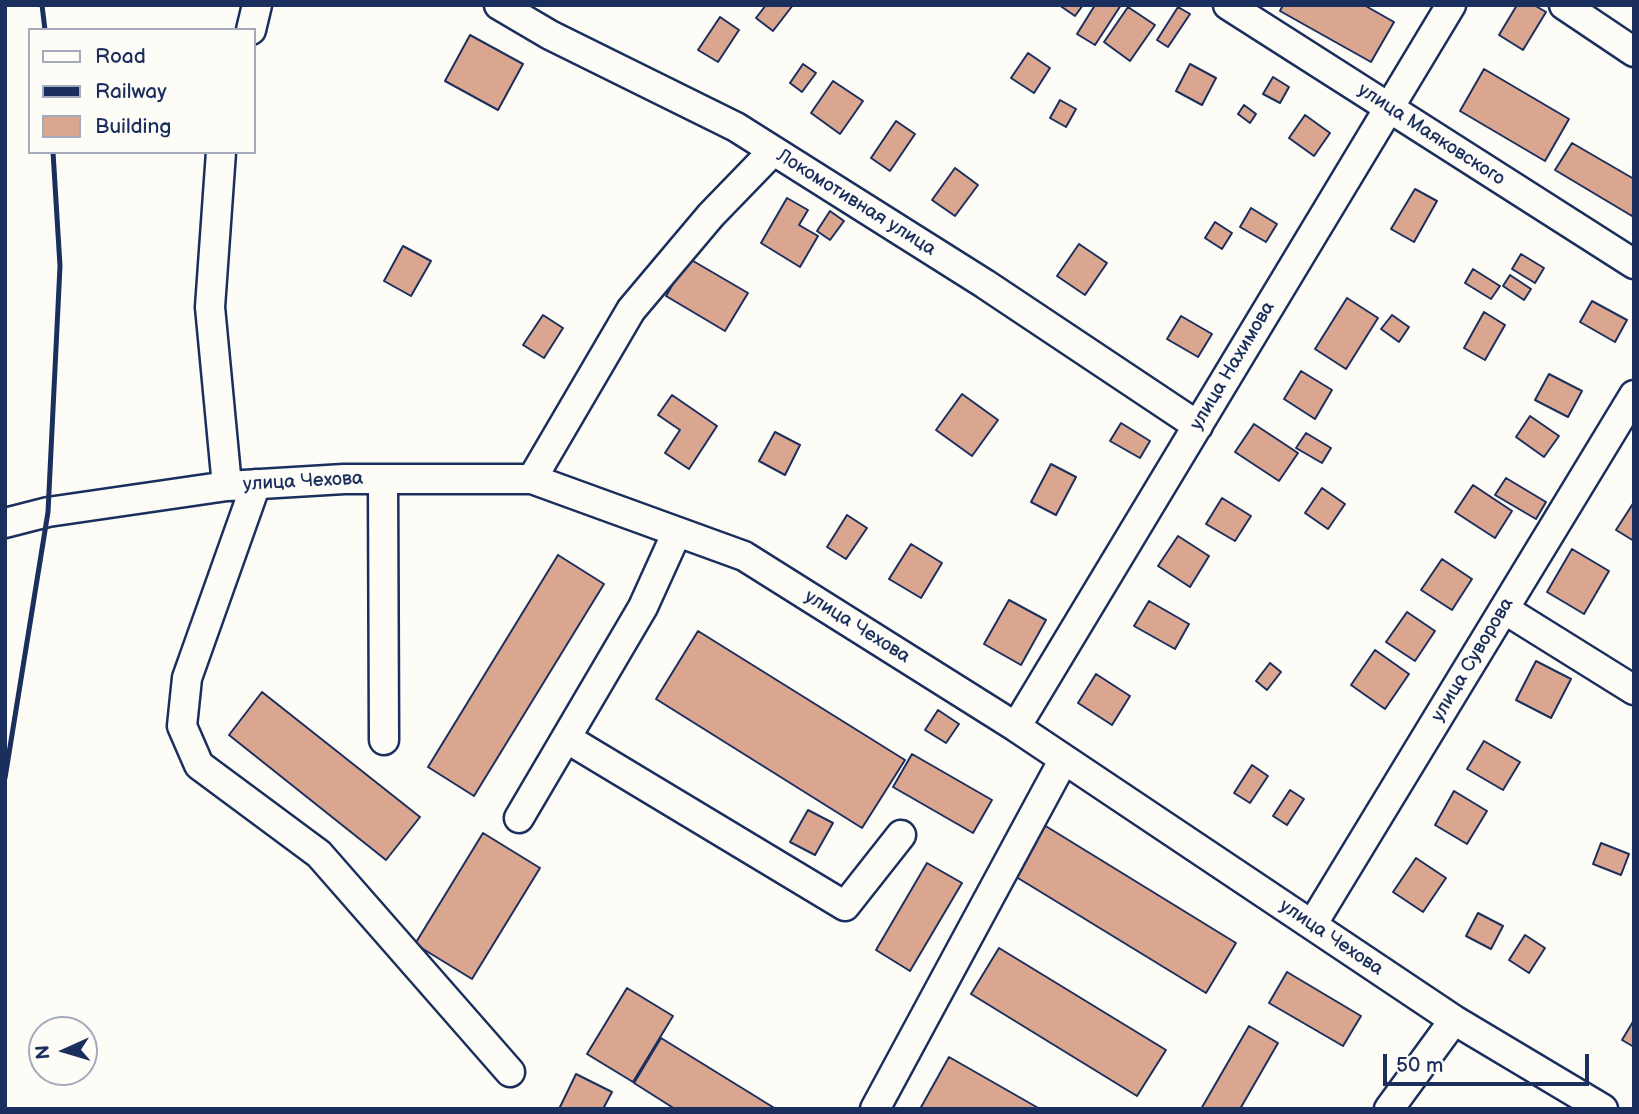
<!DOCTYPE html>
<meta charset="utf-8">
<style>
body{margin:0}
#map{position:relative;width:1639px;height:1114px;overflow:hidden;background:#fdfcf7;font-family:"Balsamiq Sans",sans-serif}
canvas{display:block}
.frame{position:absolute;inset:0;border:7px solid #1b2f5e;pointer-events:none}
.legend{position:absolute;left:28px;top:28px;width:228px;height:126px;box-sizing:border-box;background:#fdfcf7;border:2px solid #a3aaba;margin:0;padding:9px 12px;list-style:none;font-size:21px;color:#1b2f5e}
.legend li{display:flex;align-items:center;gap:14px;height:35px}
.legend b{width:35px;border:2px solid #a3aaba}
.north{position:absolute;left:28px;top:1016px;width:70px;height:70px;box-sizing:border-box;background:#fdfcf7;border:2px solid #a3aaba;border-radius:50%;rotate:266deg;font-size:19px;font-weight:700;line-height:28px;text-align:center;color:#1b2f5e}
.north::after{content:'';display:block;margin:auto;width:24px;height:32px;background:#1b2f5e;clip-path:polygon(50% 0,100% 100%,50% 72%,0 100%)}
.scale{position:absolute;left:1383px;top:1054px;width:206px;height:32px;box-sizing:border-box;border:4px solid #1b2f5e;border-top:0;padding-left:9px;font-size:21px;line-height:24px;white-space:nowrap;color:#1b2f5e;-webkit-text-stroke:5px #fdfcf7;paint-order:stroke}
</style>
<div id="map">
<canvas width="1639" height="1114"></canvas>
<div class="frame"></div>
<ul class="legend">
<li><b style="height:9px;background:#fdfcf7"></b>Road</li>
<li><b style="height:9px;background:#1b2f5e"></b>Railway</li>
<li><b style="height:19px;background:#dba690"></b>Building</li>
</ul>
<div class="north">N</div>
<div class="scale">50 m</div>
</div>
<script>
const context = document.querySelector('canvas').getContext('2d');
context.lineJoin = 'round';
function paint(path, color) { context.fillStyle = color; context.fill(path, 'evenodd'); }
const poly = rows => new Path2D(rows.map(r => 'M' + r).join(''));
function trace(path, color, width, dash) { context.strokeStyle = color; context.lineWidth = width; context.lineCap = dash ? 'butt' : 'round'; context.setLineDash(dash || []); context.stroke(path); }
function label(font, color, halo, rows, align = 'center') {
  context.font = font + ' "Balsamiq Sans",sans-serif'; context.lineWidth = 6; context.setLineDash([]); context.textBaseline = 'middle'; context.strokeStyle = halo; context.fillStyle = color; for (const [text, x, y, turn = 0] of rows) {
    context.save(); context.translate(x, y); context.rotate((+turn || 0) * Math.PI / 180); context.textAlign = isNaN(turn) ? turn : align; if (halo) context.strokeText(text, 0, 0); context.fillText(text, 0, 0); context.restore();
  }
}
const building = poly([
 [766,5,793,5,773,31,756,18,766,5],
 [1059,5,1083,5,1075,16,1059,5],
 [1095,5,1121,5,1095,45,1077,34,1095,5],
 [1283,5,1364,5,1394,22,1371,62,1280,11,1283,5],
 [1517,5,1534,5,1546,12,1523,50,1499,35,1517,5],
 [1128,7,1155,25,1130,61,1104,42,1128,7],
 [1178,7,1190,14,1168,47,1157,40,1178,7],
 [720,17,739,30,718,62,698,50,720,17],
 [470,35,523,64,498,110,445,81,470,35],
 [1028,53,1050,68,1034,93,1011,78,1028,53],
 [803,64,816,73,802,92,790,83,803,64],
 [1190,64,1216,78,1202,105,1176,91,1190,64],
 [1484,69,1569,119,1545,161,1460,111,1484,69],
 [1273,77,1289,87,1280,103,1263,94,1273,77],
 [833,81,863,101,840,134,811,113,833,81],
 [1060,100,1076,109,1066,127,1050,118,1060,100],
 [1244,105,1256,114,1250,123,1238,114,1244,105],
 [1305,115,1330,133,1314,156,1289,138,1305,115],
 [896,121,915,134,890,171,871,158,896,121],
 [1572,143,1634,179,1634,212,1632,216,1555,170,1572,143],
 [955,168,978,185,955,216,932,200,955,168],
 [1415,189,1437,201,1414,242,1391,229,1415,189],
 [787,198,808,210,799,225,818,236,800,267,761,243,787,198],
 [1251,208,1277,224,1266,242,1240,227,1251,208],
 [830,211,844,221,830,240,817,231,830,211],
 [1215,222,1232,233,1222,249,1205,238,1215,222],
 [1079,244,1107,263,1085,295,1057,276,1079,244],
 [403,246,431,261,411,296,384,281,403,246],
 [1521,254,1544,268,1535,283,1512,269,1521,254],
 [688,258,748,293,725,331,666,296,688,258],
 [1473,269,1500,286,1491,299,1465,283,1473,269],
 [1510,275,1531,289,1524,300,1503,286,1510,275],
 [1347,298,1378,318,1346,369,1315,349,1347,298],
 [1592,301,1627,320,1615,342,1580,322,1592,301],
 [1484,312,1505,325,1485,360,1464,348,1484,312],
 [543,315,563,328,544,358,523,345,543,315],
 [1392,315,1409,327,1399,342,1381,329,1392,315],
 [1181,316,1212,334,1198,357,1167,339,1181,316],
 [1301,371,1332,390,1315,419,1284,399,1301,371],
 [1549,374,1582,391,1568,417,1535,400,1549,374],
 [962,394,998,420,972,456,936,430,962,394],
 [672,395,717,426,689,469,665,453,680,430,658,415,672,395],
 [1530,416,1559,436,1544,457,1516,437,1530,416],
 [1121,423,1150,441,1140,458,1110,441,1121,423],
 [1254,424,1298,453,1279,481,1235,452,1254,424],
 [775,432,800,445,785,475,759,461,775,432],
 [1306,433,1331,448,1322,463,1296,448,1306,433],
 [1051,464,1076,477,1056,515,1031,502,1051,464],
 [1506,478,1546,502,1536,519,1495,495,1506,478],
 [1473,485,1512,511,1495,538,1455,512,1473,485],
 [1322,488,1345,504,1328,529,1305,513,1322,488],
 [1222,498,1251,516,1235,541,1206,524,1222,498],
 [1634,502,1634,541,1616,530,1634,502],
 [847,515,867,528,846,559,827,547,847,515],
 [1178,536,1209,556,1190,587,1158,566,1178,536],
 [911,544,942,563,921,598,889,579,911,544],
 [1572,549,1609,571,1584,614,1547,592,1572,549],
 [558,555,604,584,474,796,428,767,558,555],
 [1442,559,1472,579,1452,610,1421,590,1442,559],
 [1009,600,1046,620,1021,665,984,644,1009,600],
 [1149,601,1189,624,1175,649,1134,626,1149,601],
 [1407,612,1435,631,1415,661,1386,642,1407,612],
 [698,631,905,760,862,828,656,699,698,631],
 [1375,650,1409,674,1385,709,1351,685,1375,650],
 [1536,661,1571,679,1551,718,1516,700,1536,661],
 [1270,663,1281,672,1267,690,1256,681,1270,663],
 [1096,674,1130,696,1112,725,1078,703,1096,674],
 [262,692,420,817,386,860,229,735,262,692],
 [938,710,959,724,946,743,925,730,938,710],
 [1484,741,1520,762,1503,790,1467,769,1484,741],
 [912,754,992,800,973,833,893,787,912,754],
 [1252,765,1268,776,1250,803,1234,793,1252,765],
 [1290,790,1304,799,1287,825,1273,816,1290,790],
 [1454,791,1487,811,1467,844,1435,825,1454,791],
 [808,810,833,823,815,855,790,842,808,810],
 [1044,825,1236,943,1206,993,1013,875,1044,825],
 [483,833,540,868,472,979,415,944,483,833],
 [1601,843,1629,854,1621,875,1593,864,1601,843],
 [1416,858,1446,878,1423,912,1393,892,1416,858],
 [927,863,962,883,910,971,876,950,927,863],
 [1478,913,1503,926,1491,949,1466,936,1478,913],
 [1525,935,1545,948,1529,973,1509,960,1525,935],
 [999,948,1166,1050,1137,1096,971,994,999,948],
 [1287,972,1361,1016,1343,1046,1269,1003,1287,972],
 [627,988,673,1016,633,1082,587,1054,627,988],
 [1634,1020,1634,1047,1622,1040,1634,1020],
 [1249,1026,1278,1043,1240,1109,1201,1109,1249,1026],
 [661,1038,776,1109,675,1109,634,1083,661,1038],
 [949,1057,1040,1109,920,1109,949,1057],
 [576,1074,612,1092,603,1109,559,1109,576,1074]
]);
paint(building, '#dba690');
trace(building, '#1b2f5e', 2);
const minor = poly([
 [499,5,550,35,736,127,985,284,1198,426],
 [1228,5,1634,264],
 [1564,5,1634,52],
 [251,30,257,5],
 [221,152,210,307,227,486],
 [383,479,384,740],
 [532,479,631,310,711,215,773,151],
 [256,484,187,678,182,726,199,765,319,854,510,1072],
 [5,523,48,512,227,486,344,479,532,479,744,556,1016,727,1454,1020,1603,1109],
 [1504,609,1634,690],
 [1016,727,1451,5],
 [566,738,845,906,901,835],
 [519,818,643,607,677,532],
 [1312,925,1634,395],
 [875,1109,1064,759],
 [1389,1109,1454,1020]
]);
trace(minor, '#1b2f5e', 33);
trace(minor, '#fdfcf7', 28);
trace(poly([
 [42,5,45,30],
 [5,778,48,512,60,266,53,152]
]), '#1b2f5e', 5);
label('19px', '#1b2f5e', '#fdfcf7', [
 ["улица Маяковского",1431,135,33],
 ["Локомотивная улица",856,203,32],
 ["улица Нахимова",1233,366,-59],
 ["улица Чехова",303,482,-3],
 ["улица Чехова",857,627,32],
 ["улица Суворова",1473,660,-59],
 ["улица Чехова",1331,938,34]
]);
</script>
